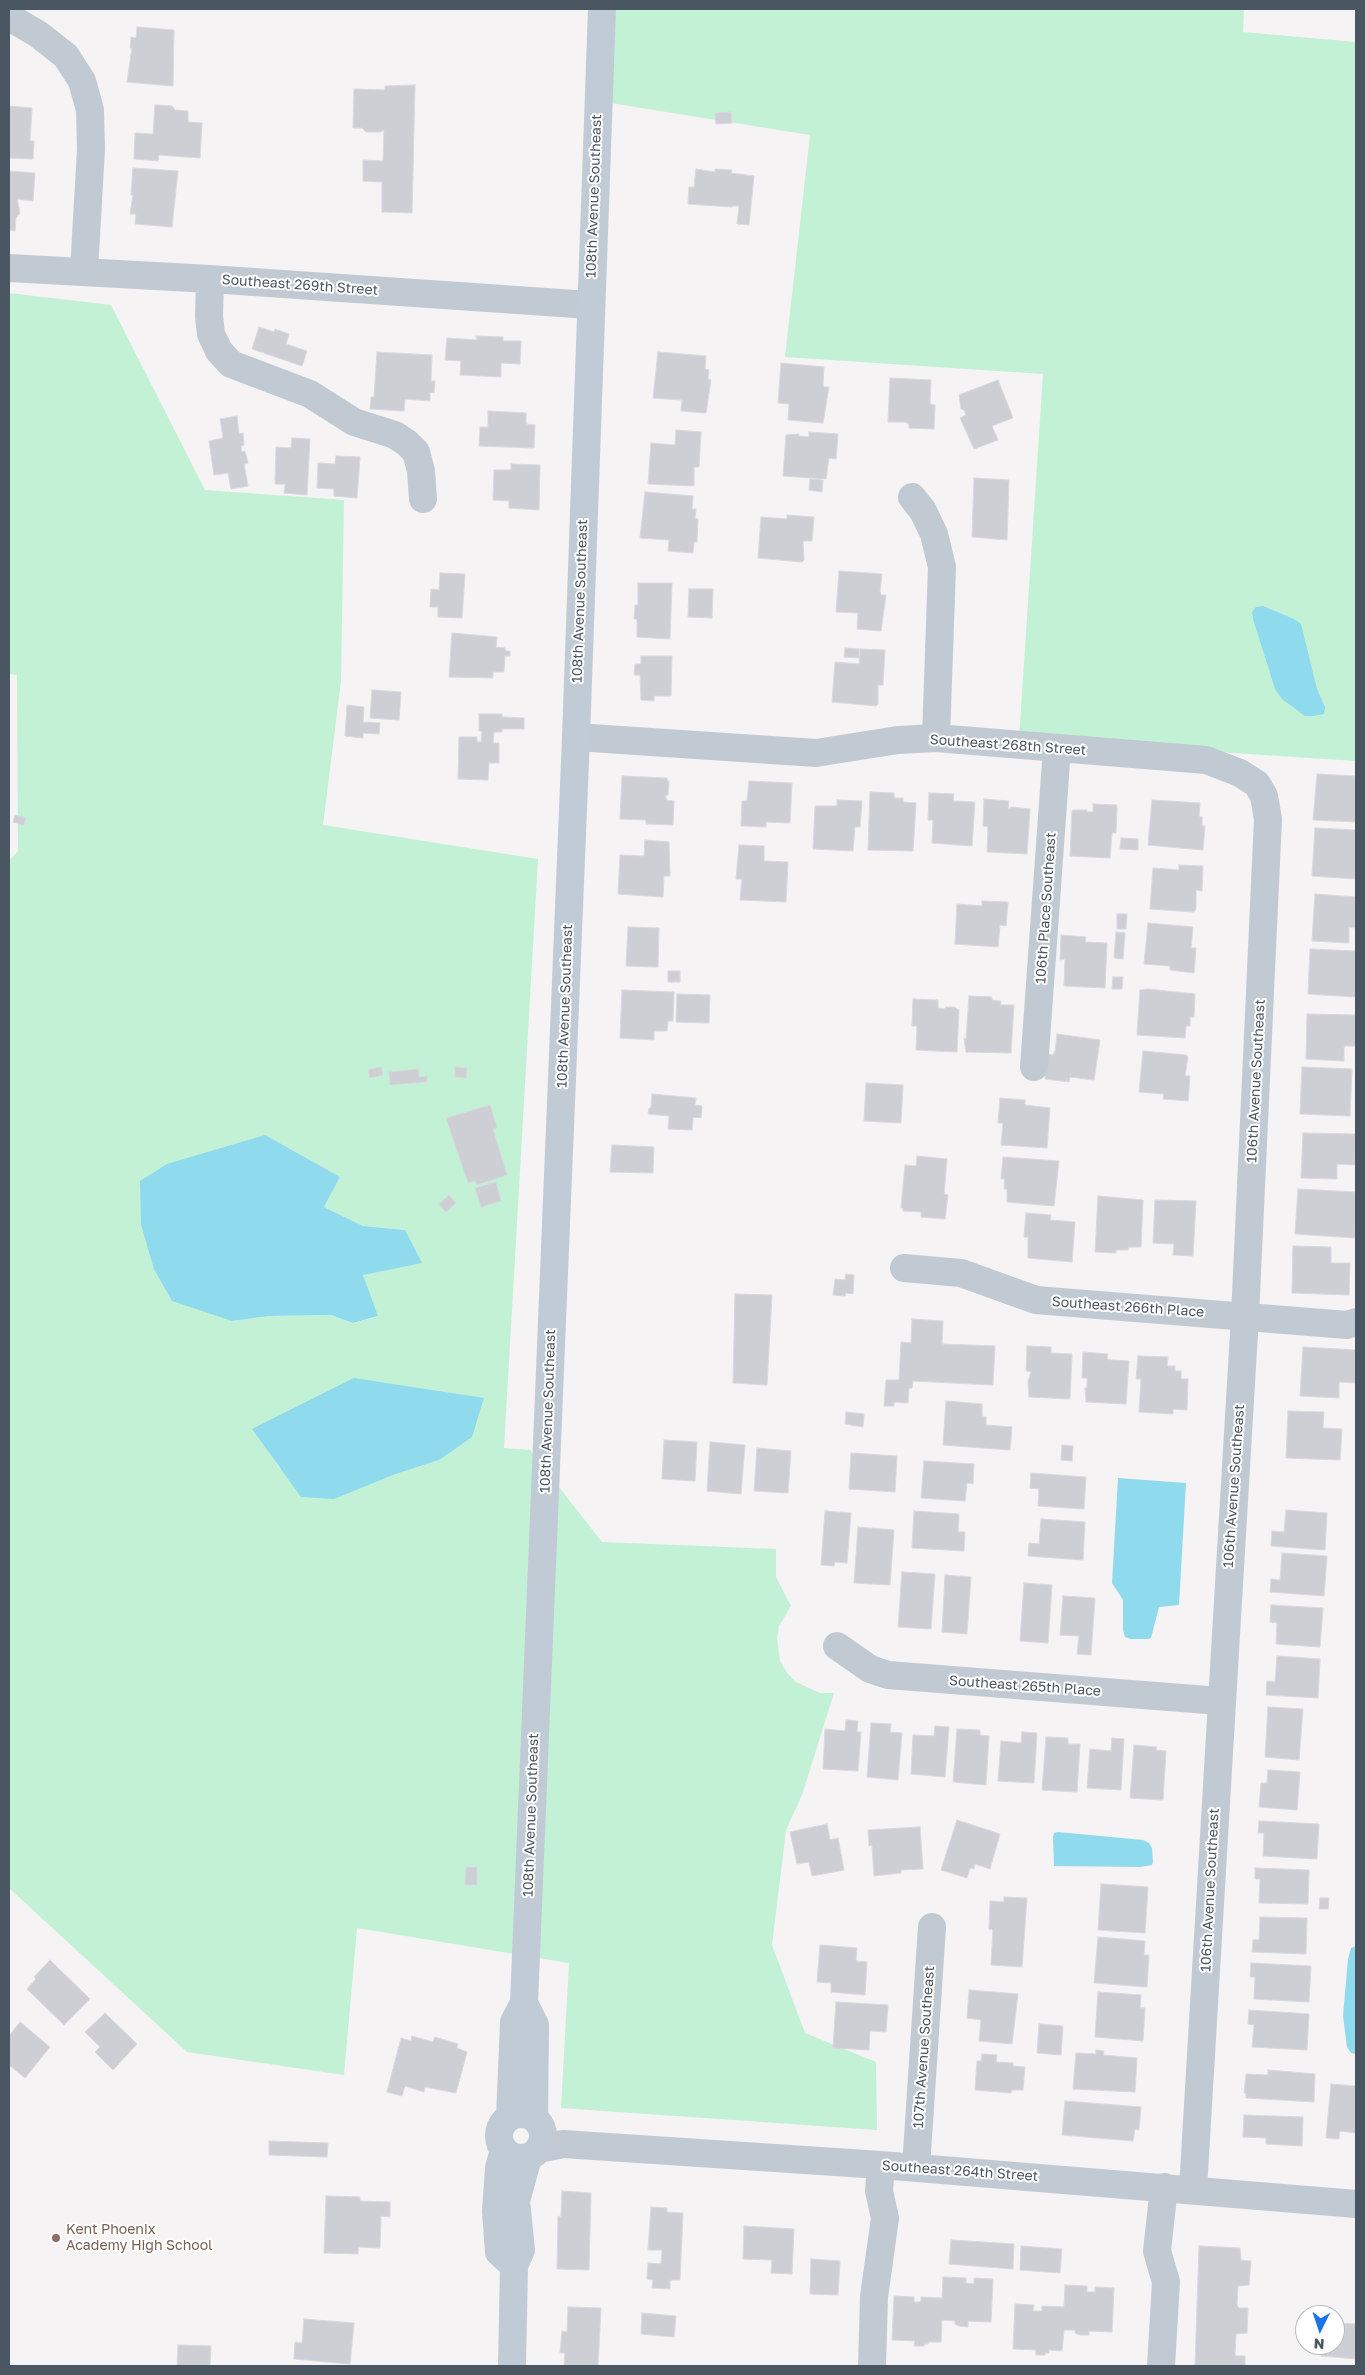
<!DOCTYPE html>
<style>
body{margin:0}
#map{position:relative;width:1365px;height:2375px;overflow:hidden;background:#f5f3f3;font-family:"Golos Text",sans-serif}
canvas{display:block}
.frame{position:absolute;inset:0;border:10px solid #4a5661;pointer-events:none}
.north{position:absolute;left:1295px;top:2305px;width:50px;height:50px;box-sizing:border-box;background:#fff;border:1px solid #b7bbc0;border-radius:50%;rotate:184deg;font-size:14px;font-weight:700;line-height:20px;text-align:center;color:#4a5661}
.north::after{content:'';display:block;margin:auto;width:18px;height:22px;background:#1a73e8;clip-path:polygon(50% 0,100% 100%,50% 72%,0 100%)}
</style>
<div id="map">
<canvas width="1365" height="2375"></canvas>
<div class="frame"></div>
<div class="north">N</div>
</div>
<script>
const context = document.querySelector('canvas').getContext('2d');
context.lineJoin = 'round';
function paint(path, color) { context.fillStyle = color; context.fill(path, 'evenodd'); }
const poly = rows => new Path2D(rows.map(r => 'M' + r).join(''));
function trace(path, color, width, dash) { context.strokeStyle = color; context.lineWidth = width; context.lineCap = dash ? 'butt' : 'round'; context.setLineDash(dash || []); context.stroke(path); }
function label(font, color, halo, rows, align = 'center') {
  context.font = font + ' "Golos Text",sans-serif'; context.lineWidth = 4; context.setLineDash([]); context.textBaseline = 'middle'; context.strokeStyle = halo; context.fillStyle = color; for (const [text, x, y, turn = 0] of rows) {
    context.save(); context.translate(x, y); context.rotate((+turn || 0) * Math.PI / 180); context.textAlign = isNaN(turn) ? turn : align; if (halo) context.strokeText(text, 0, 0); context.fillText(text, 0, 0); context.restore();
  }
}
paint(poly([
 [602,9,1244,9,1243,32,1356,42,1356,761,1019,739,1043,374,785,357,810,135,598,101],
 [9,293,111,305,205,490,344,500,341,681,323,825,538,859,504,1448,530,1450,602,1542,776,1549,776,1577,791,1606,779,1626,777,1638,780,1661,787,1673,796,1682,820,1693,834,1693,802,1795,786,1830,772,1945,805,2033,876,2062,877,2130,561,2108,569,1963,357,1928,344,2075,187,2052,9,1888,9,861,18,851,17,675,9,674],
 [340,1177,324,1207,363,1226,405,1230,363,1275,377,1317,353,1323,331,1315,269,1316,232,1321],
 [253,1429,439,1460,393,1475,280,1469]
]), '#c3f1d5');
paint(poly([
 [1263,606,1294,619,1301,624,1317,689,1325,707,1324,714,1314,716,1305,716,1282,699,1275,689,1253,619,1252,612,1256,607],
 [265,1135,340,1177,324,1207,363,1226,405,1230,422,1263,363,1275,378,1316,353,1323,331,1315,269,1316,232,1321,172,1301,154,1269,141,1225,140,1181,167,1164],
 [354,1378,484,1398,472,1437,439,1460,393,1475,334,1499,301,1497,252,1429],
 [1118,1478,1186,1483,1179,1605,1159,1607,1151,1638,1148,1639,1130,1639,1125,1637,1123,1630,1123,1600,1112,1583],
 [1058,1832,1143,1840,1149,1843,1152,1848,1153,1862,1152,1865,1140,1867,1054,1866,1053,1837,1054,1833],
 [1356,1946,1356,2054,1351,2053,1347,2047,1343,2016,1348,1959,1351,1948]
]), '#90daee');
const building = poly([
 [137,27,174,30,173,86,127,82,132,48,130,48,131,37,136,38,137,27],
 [415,85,412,213,382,212,382,182,363,181,363,160,383,161,384,130,381,132,366,132,362,128,353,128,354,89,385,90,385,86,415,85],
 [155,105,172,106,175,110,188,111,188,122,202,123,200,158,159,155,158,161,134,159,135,133,153,134,155,105],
 [9,106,32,108,30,141,34,141,33,159,9,158,9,106],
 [731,112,732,123,716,124,715,113,731,112],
 [133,168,178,171,172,227,135,224,136,214,130,214,133,195,131,195,133,168],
 [696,169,715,172,715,169,732,170,731,173,754,176,749,225,737,224,739,206,732,206,732,207,688,204,689,187,694,187,696,169],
 [9,171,35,173,33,201,17,199,20,213,16,218,15,231,9,230,9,171],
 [259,327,274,332,275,329,289,334,286,344,307,351,302,366,252,349,259,327],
 [476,336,503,337,503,341,521,341,520,364,501,363,501,377,460,375,461,361,445,360,447,338,477,340,476,336],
 [377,352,432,355,431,381,435,381,434,393,430,392,430,401,405,399,404,411,370,409,371,397,374,397,377,352],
 [658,352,706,356,705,369,709,370,708,379,711,380,706,413,681,411,682,400,653,398,658,352],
 [781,363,824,367,823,384,824,387,829,387,823,423,788,420,789,404,778,403,781,363],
 [890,378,931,380,930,404,935,405,934,429,909,428,909,424,905,422,888,422,890,378],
 [998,380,1013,418,992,426,998,440,974,449,960,418,966,415,964,410,961,409,959,395,998,380],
 [488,411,526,413,526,424,535,425,534,448,479,446,480,427,488,427,488,411],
 [237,416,239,434,243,433,244,445,241,446,242,452,245,451,248,463,244,464,248,486,231,489,228,473,214,475,209,441,223,438,220,419,237,416],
 [676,430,701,432,699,467,694,467,694,486,648,484,651,443,675,445,676,430],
 [809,432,838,434,836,459,829,458,826,479,783,476,786,435,799,434,799,436,809,437,809,432],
 [292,438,310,439,307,495,284,493,285,484,275,484,276,447,291,448,292,438],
 [336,456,360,457,357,498,334,496,334,489,317,488,318,463,335,464,336,456],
 [511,464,540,465,539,510,509,508,509,501,493,500,494,470,511,470,511,464],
 [974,478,1009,480,1007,540,972,537,974,478],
 [810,479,823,480,822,492,809,490,810,479],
 [645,492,693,496,692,509,696,509,695,519,698,519,697,542,694,542,693,553,668,551,669,540,640,538,645,492],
 [787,515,814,517,812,541,803,541,804,560,802,562,758,558,761,517,787,519,787,515],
 [839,571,882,574,880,591,881,595,886,595,881,631,857,629,858,613,836,612,839,571],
 [440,573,465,574,462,618,438,617,438,607,430,607,431,589,439,590,440,573],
 [638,583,672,583,670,639,637,637,637,619,634,619,635,605,638,605,638,583],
 [689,589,713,589,712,618,688,617,689,589],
 [452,633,497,637,496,647,505,648,506,651,510,651,510,656,505,656,504,672,493,672,493,678,449,677,452,633],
 [845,648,859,649,859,658,844,657,845,648],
 [860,649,885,650,883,685,878,685,878,704,876,706,832,702,835,662,859,664,860,649],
 [641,656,672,656,671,696,654,696,654,701,641,700,640,675,634,675,635,664,641,664,641,656],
 [372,690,401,692,399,720,370,718,372,690],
 [347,705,364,707,363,722,380,723,379,734,363,733,363,738,345,736,347,705],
 [479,714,502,714,502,717,524,718,524,729,502,729,502,732,494,732,493,743,499,743,499,763,489,763,488,780,458,779,459,737,477,737,477,742,481,742,482,731,479,731,479,714],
 [1317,774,1356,776,1356,822,1313,820,1317,774],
 [622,776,667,778,667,781,669,781,668,795,666,795,666,800,674,801,673,825,646,824,646,820,620,819,622,776],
 [749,781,792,783,790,823,766,822,766,827,741,826,742,801,747,801,749,781],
 [870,792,894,793,894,798,903,798,903,802,916,803,913,851,868,850,870,792],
 [929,793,954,794,953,801,975,802,972,846,932,843,933,820,928,820,929,793],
 [984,799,1009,801,1008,809,1012,807,1030,809,1027,854,987,852,988,827,983,826,984,799],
 [837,800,862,801,860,827,855,827,853,851,813,849,815,806,837,806,837,800],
 [1152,800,1200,803,1199,816,1202,817,1202,826,1205,826,1203,850,1148,845,1152,800],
 [1093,804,1117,805,1116,833,1112,833,1110,858,1070,856,1072,811,1073,810,1087,810,1087,812,1093,812,1093,804],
 [15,815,26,818,24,825,13,822,15,815],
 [1315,828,1356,830,1356,879,1312,876,1315,828],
 [1121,838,1138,839,1138,850,1120,849,1121,838],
 [645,840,669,842,670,876,664,876,663,897,618,894,620,855,644,856,645,840],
 [739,845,764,846,764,861,788,862,786,902,740,900,742,879,736,879,739,845],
 [1179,865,1203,866,1202,891,1196,890,1196,909,1194,912,1150,909,1153,868,1179,870,1179,865],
 [1315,894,1356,897,1356,928,1349,927,1349,943,1312,941,1315,894],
 [982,901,1008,902,1006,926,1000,925,998,947,955,944,957,904,982,906,982,901],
 [1117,914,1127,914,1126,929,1117,929,1117,914],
 [1148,923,1193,927,1191,948,1196,948,1194,973,1170,970,1170,966,1144,964,1148,923],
 [628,927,659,928,658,967,626,966,628,927],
 [1116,932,1125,933,1123,959,1114,958,1116,932],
 [1061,935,1086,937,1085,942,1107,943,1105,988,1064,986,1065,959,1060,960,1061,935],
 [1310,949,1356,951,1356,997,1308,994,1310,949],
 [668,971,680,971,680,982,668,982,668,971],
 [1113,977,1123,977,1122,989,1112,989,1113,977],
 [1148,989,1195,994,1194,1017,1190,1017,1190,1026,1186,1026,1185,1038,1137,1035,1140,990,1148,989],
 [622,990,674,992,673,1021,668,1021,667,1031,654,1031,654,1040,620,1038,622,990],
 [677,994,710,995,709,1023,676,1022,677,994],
 [969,996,992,997,992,1000,1001,1001,1000,1005,1014,1005,1011,1053,966,1052,964,1038,966,1039,969,996],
 [913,999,938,1000,938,1008,944,1009,946,1007,954,1007,959,1010,957,1052,916,1050,917,1026,912,1026,913,999],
 [1307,1014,1356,1015,1356,1046,1344,1046,1344,1061,1306,1059,1307,1014],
 [1057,1034,1100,1040,1094,1080,1070,1077,1069,1082,1045,1079,1049,1054,1053,1055,1055,1051,1057,1034],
 [1143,1051,1186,1055,1188,1057,1185,1076,1190,1076,1188,1101,1163,1099,1164,1094,1139,1092,1143,1051],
 [381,1067,383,1075,370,1078,368,1070,381,1067],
 [455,1067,467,1068,466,1078,455,1077,455,1067],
 [1302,1067,1352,1069,1350,1116,1300,1114,1302,1067],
 [418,1069,419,1077,427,1076,427,1082,390,1085,389,1072,418,1069],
 [866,1083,903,1085,901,1123,864,1121,866,1083],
 [652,1094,696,1098,695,1105,702,1106,701,1118,693,1117,692,1130,668,1129,669,1116,648,1114,649,1108,651,1108,652,1094],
 [1000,1098,1025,1100,1025,1105,1050,1108,1047,1148,1001,1145,1003,1123,998,1123,1000,1098],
 [490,1105,497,1127,493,1129,507,1175,477,1185,475,1181,468,1183,446,1118,490,1105],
 [1303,1133,1356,1134,1355,1165,1337,1164,1337,1179,1301,1178,1303,1133],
 [612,1145,654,1147,653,1173,610,1172,612,1145],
 [917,1156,947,1159,944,1194,948,1195,945,1219,921,1217,921,1212,903,1211,903,1208,901,1208,905,1165,916,1166,917,1156],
 [1003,1157,1059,1161,1054,1206,1007,1202,1007,1189,1004,1189,1005,1179,1001,1179,1003,1157],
 [496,1182,501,1201,481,1207,475,1188,496,1182],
 [1298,1189,1356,1192,1355,1238,1295,1234,1298,1189],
 [449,1195,456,1203,446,1212,439,1204,449,1195],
 [1098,1196,1143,1200,1141,1247,1128,1247,1128,1250,1116,1250,1116,1253,1095,1252,1098,1196],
 [1155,1200,1196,1201,1193,1256,1173,1255,1174,1244,1153,1243,1155,1200],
 [1026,1213,1051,1215,1050,1220,1075,1222,1072,1262,1028,1258,1028,1237,1024,1237,1026,1213],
 [1293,1246,1331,1247,1331,1263,1350,1263,1349,1295,1292,1293,1293,1246],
 [846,1274,854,1275,853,1294,846,1293,845,1296,833,1295,835,1279,845,1280,846,1274],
 [735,1294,772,1295,767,1385,733,1383,735,1294],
 [912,1319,943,1321,942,1344,995,1346,993,1385,913,1381,912,1388,909,1388,908,1403,894,1402,894,1406,884,1406,886,1380,899,1380,901,1342,911,1343,912,1319],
 [1027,1346,1051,1347,1051,1353,1072,1354,1070,1399,1029,1397,1028,1382,1031,1372,1026,1371,1027,1346],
 [1303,1347,1356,1350,1356,1383,1339,1382,1339,1398,1300,1396,1303,1347],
 [1083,1352,1108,1354,1107,1359,1111,1360,1129,1361,1126,1404,1086,1402,1085,1388,1087,1388,1087,1378,1082,1378,1083,1352],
 [1138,1356,1168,1357,1167,1366,1175,1366,1175,1371,1181,1371,1181,1379,1188,1379,1187,1410,1173,1409,1173,1414,1139,1412,1141,1379,1136,1379,1138,1356],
 [946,1401,982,1404,982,1416,986,1417,986,1425,1012,1427,1010,1450,943,1445,946,1401],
 [1288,1411,1324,1412,1323,1428,1342,1429,1340,1460,1286,1458,1288,1411],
 [846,1412,864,1414,863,1427,845,1424,846,1412],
 [664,1440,697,1442,695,1481,662,1479,664,1440],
 [710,1442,745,1445,741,1494,707,1491,710,1442],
 [1062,1445,1073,1446,1072,1461,1061,1460,1062,1445],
 [757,1448,791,1451,788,1493,754,1491,757,1448],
 [851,1453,897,1456,895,1492,849,1489,851,1453],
 [924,1461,974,1464,973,1484,967,1483,965,1501,921,1498,924,1461],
 [1031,1473,1086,1477,1084,1509,1038,1506,1039,1489,1030,1488,1031,1473],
 [1286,1510,1327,1513,1325,1550,1271,1546,1272,1531,1284,1532,1286,1510],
 [825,1511,851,1513,847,1563,835,1562,834,1566,821,1565,825,1511],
 [914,1511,959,1514,958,1532,965,1532,964,1551,912,1548,914,1511],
 [1041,1519,1085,1522,1083,1560,1028,1556,1029,1543,1039,1544,1041,1519],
 [858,1527,894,1530,890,1585,854,1583,858,1527],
 [1282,1553,1327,1556,1324,1596,1270,1592,1271,1579,1280,1580,1282,1553],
 [902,1572,935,1574,931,1629,898,1627,902,1572],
 [945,1575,971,1577,967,1634,942,1632,945,1575],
 [1024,1583,1052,1585,1048,1643,1020,1641,1024,1583],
 [1063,1596,1095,1598,1091,1655,1077,1654,1079,1636,1060,1635,1063,1596],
 [1271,1605,1323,1608,1320,1647,1276,1644,1277,1623,1270,1622,1271,1605],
 [1277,1656,1320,1659,1318,1698,1266,1695,1267,1681,1275,1682,1277,1656],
 [1268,1707,1303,1709,1299,1760,1265,1757,1268,1707],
 [846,1720,858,1721,857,1732,861,1732,858,1771,823,1769,825,1729,845,1731,846,1720],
 [871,1723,891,1724,890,1732,902,1733,898,1780,867,1777,871,1723],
 [935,1726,949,1727,945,1777,911,1774,913,1735,934,1736,935,1726],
 [957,1729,980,1730,980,1735,989,1736,986,1785,953,1782,957,1729],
 [1022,1732,1037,1733,1034,1783,998,1781,1001,1741,1021,1743,1022,1732],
 [1046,1737,1068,1738,1068,1744,1080,1744,1077,1792,1042,1790,1046,1737],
 [1112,1738,1124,1739,1121,1790,1087,1788,1090,1749,1111,1751,1112,1738],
 [1134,1745,1157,1747,1156,1750,1166,1751,1163,1800,1130,1798,1134,1745],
 [1268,1770,1300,1772,1297,1810,1259,1807,1261,1783,1267,1783,1268,1770],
 [957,1820,1000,1834,990,1869,975,1864,974,1869,970,1868,967,1878,941,1870,957,1820],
 [1259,1821,1319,1824,1317,1859,1263,1856,1264,1833,1258,1833,1259,1821],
 [827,1824,830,1840,838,1838,844,1870,812,1876,809,1862,797,1864,790,1832,827,1824],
 [920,1827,923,1869,901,1870,901,1873,874,1876,872,1845,869,1846,868,1830,920,1827],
 [466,1867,477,1867,477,1885,465,1885,466,1867],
 [1255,1868,1309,1870,1308,1904,1259,1903,1260,1879,1255,1879,1255,1868],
 [1101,1884,1148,1887,1145,1933,1098,1930,1101,1884],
 [1004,1897,1027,1898,1022,1967,991,1965,993,1930,989,1929,990,1901,1004,1902,1004,1897],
 [1320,1898,1329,1898,1328,1909,1319,1909,1320,1898],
 [1260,1917,1307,1918,1306,1954,1252,1952,1253,1940,1259,1940,1260,1917],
 [1098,1937,1145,1941,1144,1955,1149,1955,1147,1987,1094,1983,1098,1937],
 [820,1945,857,1948,856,1961,867,1962,865,1995,831,1992,831,1983,817,1982,820,1945],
 [50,1960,90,1999,64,2025,27,1989,36,1979,34,1977,50,1960],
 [1251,1963,1311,1966,1309,2002,1254,1999,1255,1977,1250,1977,1251,1963],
 [969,1990,1018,1994,1012,2044,979,2041,981,2020,967,2018,969,1990],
 [1098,1992,1141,1995,1140,2008,1145,2008,1143,2041,1095,2037,1098,1992],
 [836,2002,888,2005,886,2032,870,2031,869,2050,833,2048,836,2002],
 [1249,2010,1309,2014,1307,2050,1252,2047,1254,2025,1248,2024,1249,2010],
 [105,2013,137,2044,113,2070,95,2052,100,2047,85,2032,105,2013],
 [20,2022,50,2047,25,2078,9,2065,9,2036,20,2022],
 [1039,2024,1063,2026,1061,2055,1037,2053,1039,2024],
 [412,2036,433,2042,435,2037,458,2044,457,2048,467,2052,456,2093,425,2087,424,2092,405,2086,402,2096,387,2092,401,2038,411,2041,412,2036],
 [1096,2050,1104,2051,1103,2055,1137,2058,1135,2092,1073,2089,1076,2053,1096,2054,1096,2050],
 [982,2054,997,2055,996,2062,1013,2063,1013,2066,1025,2067,1023,2090,1012,2090,1011,2093,975,2090,977,2061,981,2061,982,2054],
 [1268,2070,1315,2074,1314,2102,1246,2098,1246,2093,1244,2093,1246,2074,1268,2075,1268,2070],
 [1331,2084,1356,2086,1356,2133,1340,2131,1339,2139,1326,2138,1331,2084],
 [1065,2101,1141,2107,1139,2130,1135,2129,1133,2141,1062,2135,1065,2101],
 [1244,2115,1303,2117,1302,2146,1266,2144,1266,2138,1243,2137,1244,2115],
 [269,2141,328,2143,327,2157,269,2155,269,2141],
 [562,2191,591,2193,589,2270,557,2269,558,2216,561,2217,562,2191],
 [326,2196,360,2197,360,2201,390,2202,390,2217,381,2216,380,2248,358,2247,358,2254,324,2253,326,2196],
 [651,2207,667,2208,667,2212,683,2213,680,2280,670,2280,670,2289,652,2288,653,2280,647,2279,648,2263,661,2264,662,2250,648,2250,651,2207],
 [744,2226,794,2229,792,2274,771,2273,772,2260,743,2259,744,2226],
 [951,2240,1014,2244,1013,2269,949,2264,951,2240],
 [1021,2246,1062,2249,1060,2273,1020,2270,1021,2246],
 [1199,2246,1240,2248,1241,2260,1251,2261,1249,2285,1238,2286,1237,2305,1239,2308,1248,2308,1247,2333,1236,2334,1235,2354,1236,2356,1245,2356,1245,2366,1195,2366,1199,2246],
 [811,2259,840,2261,838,2295,810,2294,811,2259],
 [943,2277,966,2278,966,2283,974,2284,974,2278,993,2279,991,2322,968,2321,968,2327,959,2326,955,2324,955,2321,942,2320,941,2342,928,2342,928,2344,924,2344,924,2346,914,2346,915,2341,892,2340,894,2296,914,2297,914,2302,921,2302,921,2297,942,2298,943,2277],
 [1065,2285,1087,2286,1087,2292,1095,2292,1095,2287,1114,2288,1112,2332,1089,2331,1089,2335,1080,2335,1075,2333,1075,2330,1064,2330,1062,2351,1049,2350,1049,2353,1045,2353,1045,2355,1036,2355,1036,2350,1013,2349,1015,2304,1034,2305,1033,2311,1042,2311,1042,2306,1064,2307,1065,2285],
 [568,2307,601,2308,598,2366,564,2366,565,2353,560,2353,562,2331,567,2332,568,2307],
 [642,2313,676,2316,674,2337,641,2334,642,2313],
 [304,2319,354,2323,350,2364,294,2359,295,2342,302,2343,304,2319],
 [1335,2323,1356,2324,1356,2359,1321,2356,1322,2345,1335,2345,1335,2323],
 [178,2345,211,2346,210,2366,177,2366,178,2345]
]);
paint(building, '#cdcfd5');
trace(building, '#d7d9de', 1);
trace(poly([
 [9,17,38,34,66,56,82,81,90,110,91,149,84,271],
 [9,268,210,279,590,305],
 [210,279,209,316,211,334,219,351,231,364,310,394,354,422,395,435,407,443,416,452,421,471,423,499],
 [912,497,923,511,934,534,942,567,936,738],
 [576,737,816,753,898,740,936,738,1206,760,1240,773,1257,784,1264,796,1268,819,1245,1316,1193,2189],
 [1034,1067,1057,748],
 [904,1268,961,1273,1036,1300,1347,1325,1356,1322],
 [837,1646,870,1669,888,1675,1220,1701],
 [539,2149,563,2144,881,2165,1356,2204],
 [916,2167,932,1927],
 [872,2366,874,2297,885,2218,879,2191,881,2165],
 [1161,2366,1166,2282,1157,2251,1164,2187]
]), '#c1cad2', 28);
trace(poly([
 [524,2003,535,2025,534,2118],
 '499 2136a22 22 0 1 1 44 0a22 22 0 1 1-44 0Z',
 [510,2117,514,2022,524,2003,576,737,602,9],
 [504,2150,499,2168,496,2211,499,2252,514,2266],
 [512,2366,514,2266,521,2250,516,2201,528,2157]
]), '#c1cbd6', 28);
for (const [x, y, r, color] of [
 [56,2238,5,"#8d6e63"]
]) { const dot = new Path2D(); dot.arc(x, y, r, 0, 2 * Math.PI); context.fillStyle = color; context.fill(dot); trace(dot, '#fff', 2); }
label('14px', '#4a5661', '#fff', [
 ["108th Avenue Southeast",594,196,-88],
 ["Southeast 269th Street",300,285,4],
 ["108th Avenue Southeast",580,601,-88],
 ["Southeast 268th Street",1008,745,4],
 ["106th Place Southeast",1046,908,-86],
 ["108th Avenue Southeast",565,1006,-88],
 ["106th Avenue Southeast",1256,1081,-87],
 ["Southeast 266th Place",1128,1307,4],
 ["108th Avenue Southeast",548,1411,-88],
 ["106th Avenue Southeast",1234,1486,-86],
 ["Southeast 265th Place",1025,1686,4],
 ["108th Avenue Southeast",531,1815,-88],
 ["106th Avenue Southeast",1210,1890,-87],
 ["107th Avenue Southeast",924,2047,-86],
 ["Southeast 264th Street",960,2171,4]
]);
label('14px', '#785e54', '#fff', [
 ["Kent Phoenix",66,2230],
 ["Academy High School",66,2246]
], 'left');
</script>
